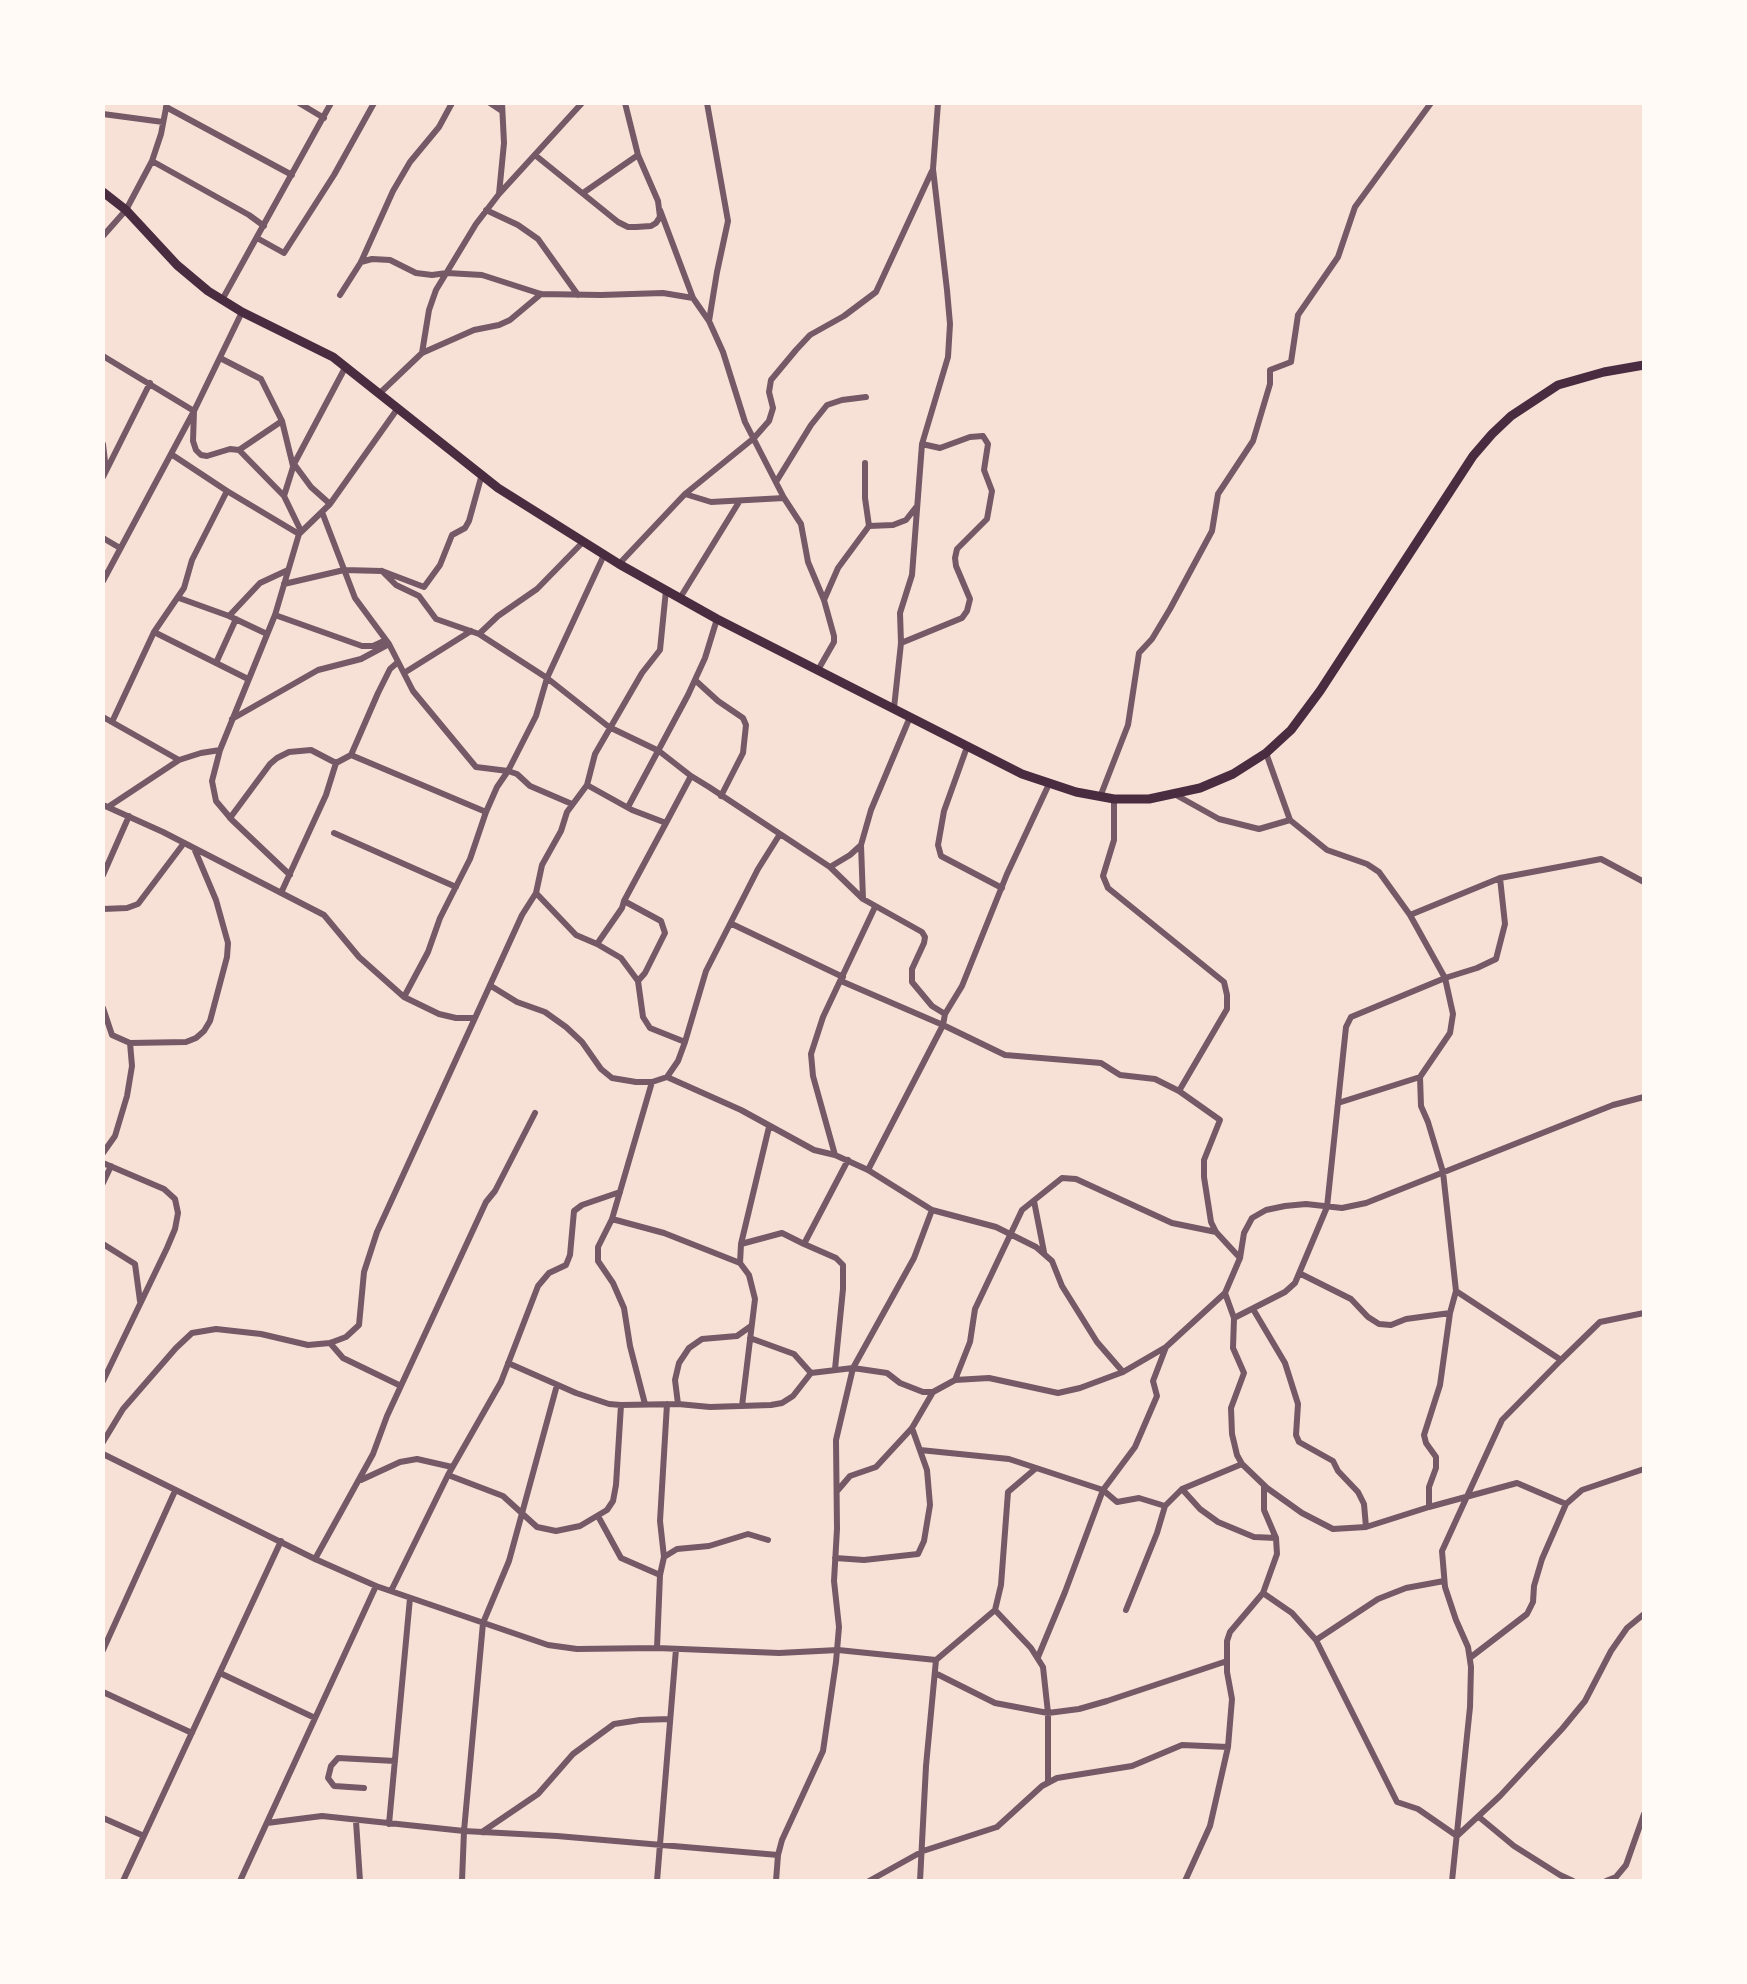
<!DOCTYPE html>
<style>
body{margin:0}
#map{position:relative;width:1747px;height:1984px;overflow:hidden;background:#f7e1d7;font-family:Montserrat,sans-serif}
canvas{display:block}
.frame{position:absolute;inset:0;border:105px solid #fffaf5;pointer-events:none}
</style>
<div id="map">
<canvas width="1747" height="1984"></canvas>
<div class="frame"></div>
</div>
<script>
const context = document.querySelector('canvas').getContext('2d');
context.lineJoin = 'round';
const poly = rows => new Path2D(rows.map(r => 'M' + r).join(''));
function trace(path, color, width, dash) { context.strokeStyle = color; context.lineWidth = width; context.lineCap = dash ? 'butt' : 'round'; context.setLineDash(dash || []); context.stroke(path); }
trace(poly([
 [299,103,324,118],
 [490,103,502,111],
 [707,103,728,221,717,272,709,321],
 [166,107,292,175],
 [103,114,163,122],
 [535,155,618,222,628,227,636,227,651,226,656,223,660,217,658,201,638,155,625,103],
 [152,161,249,215,264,226],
 [583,193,638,155],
 [499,194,582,103],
 [486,210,518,225,538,239,578,295],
 [660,210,693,298,709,321,723,352,745,422,784,498,801,524,808,562,824,600,834,636,834,642,818,670],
 [103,236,126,210,152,161,161,134,167,103],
 [257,238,284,253,334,175,374,103],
 [361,262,372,259,390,260,416,273,432,275,447,273,482,275,541,294,601,295,663,293,693,298],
 [340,295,361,262,393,191,410,162,439,127,452,103],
 [222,300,331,103],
 [422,353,474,330,499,325,510,320,541,294],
 [103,356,194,411,193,441,196,450,201,455,207,456,230,449,239,450,284,496,301,531],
 [220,358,261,379,282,421,293,466],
 [380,393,422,353,429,310,436,290,476,224,499,194,504,143,502,103],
 [103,444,106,470],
 [239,450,282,421],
 [171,454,227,491,299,534],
 [865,463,865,498,869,526],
 [294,464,311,487,330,504],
 [103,477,150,383],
 [776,482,811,425,827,405,842,400,866,397],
 [685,494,711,502,784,498],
 [284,496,294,464,346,366],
 [322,512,355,598,389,644,413,691,476,767,508,771,497,787,486,812],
 [103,538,120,548],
 [604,555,547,678,609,727,659,751,691,776],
 [619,564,685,494,754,438,769,421,773,408,769,392,771,380,796,350,810,335,844,316,876,292,932,171],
 [382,571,396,585,419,596,436,619,479,634,547,678,536,716,508,771,517,774,530,786,572,804],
 [103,581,194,411,242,312],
 [284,584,344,570,382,571,424,587,440,565,452,535,465,528,469,521,482,474],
 [179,598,229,616,267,634],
 [680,598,739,502],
 [824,600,838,568,869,526,893,525,906,520,917,506],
 [275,615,362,646,373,646,386,640],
 [229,616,260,583,288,570],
 [154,632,248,679],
 [479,634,498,616,537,589,583,542],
 [901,643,962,618,967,611,970,599,956,566,955,558,957,549,987,519,992,491,984,470,988,444,983,436,970,437,940,448,922,444],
 [216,663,236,619],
 [404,673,471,631],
 [695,680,718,701,743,718,746,725,743,753,721,796],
 [894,708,901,643,900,613,912,575,922,444,948,357,950,324,947,290,933,169,938,103],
 [103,717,179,760],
 [232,719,318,670,361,659,389,644],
 [112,722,154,632,184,588,192,560,227,491],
 [967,747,944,811,938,845,941,856,1002,888],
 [220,750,212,781,216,801,232,820,290,875],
 [1266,753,1290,820],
 [351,755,486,812,470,859,440,918,428,952,404,997],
 [587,785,632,810,666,823,691,776,709,787,830,867,863,899,922,932,925,937,924,943,912,969,912,982,932,1006,945,1014],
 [1176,795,1219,819,1259,829,1290,820,1327,850,1367,864,1379,872,1410,915,1500,878,1601,859,1644,882],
 [1100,797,1128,725,1139,653,1152,639,1170,609,1212,531,1218,494,1253,441,1270,384,1270,370,1291,362,1298,315,1338,257,1355,207,1431,103],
 [1114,799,1114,840,1103,876,1108,888,1224,982,1227,995,1227,1009,1179,1091],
 [103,805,163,832,324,915,359,957,404,997,439,1014,456,1018,475,1018,377,1232,364,1272,359,1325,346,1337,330,1343,308,1345,261,1334,216,1329,192,1333,176,1348,123,1409,103,1442],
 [108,807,179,760,201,753,220,750,275,615,299,534,330,504,398,408],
 [628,807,688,695,705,658,717,619],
 [230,818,270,764,277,758,289,752,311,750,336,763],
 [334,833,456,887],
 [861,845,863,899],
 [830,867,850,855,861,845,871,810,910,717],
 [103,875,129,816],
 [281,893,326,795,336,763,351,755,378,693,390,669,398,662],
 [536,893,576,935,597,944,622,908,624,901],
 [103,909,127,908,138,904,184,843],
 [732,924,843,977],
 [597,944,621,958,638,981,643,1017,650,1028,685,1042],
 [638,981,645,973,665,933,661,921,624,901,666,823],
 [841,981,943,1025,1005,1055,1101,1063,1120,1075,1155,1079,1179,1091,1220,1120,1204,1160,1204,1177,1211,1222,1216,1232,1240,1258],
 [491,986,517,1002,545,1012,566,1027,582,1042,601,1069,612,1078,636,1082,652,1082,667,1077,741,1110,814,1150,835,1155,868,1170,932,1210,996,1227,1036,1247,1052,1261,1062,1286,1097,1342,1123,1372],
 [103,1008,112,1035,130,1043,186,1042,196,1038,204,1031,210,1021,227,957,228,943,216,900,194,848],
 [475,1018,522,915,536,893,542,865,561,831,567,812,587,785,595,754,642,673,660,650,666,590],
 [667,1077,678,1061,685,1042,706,971,758,869,780,834],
 [1338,1103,1420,1077],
 [103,1153,115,1136,127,1096,132,1066,130,1043],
 [835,1155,813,1076,811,1054,823,1017,875,907],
 [103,1163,164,1189,175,1199,178,1213,175,1229,167,1248,103,1381],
 [868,1170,943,1025,945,1014,962,986,1007,874,1049,784],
 [103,1183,111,1166],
 [1034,1201,1044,1252],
 [612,1219,664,1233,740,1263],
 [103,1244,135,1264,140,1301],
 [741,1244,769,1127],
 [804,1244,836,1258,843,1265,843,1289,835,1369],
 [1299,1273,1351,1299,1368,1317,1379,1324,1391,1325,1406,1319,1450,1313],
 [1456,1291,1561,1360,1600,1322,1644,1313],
 [1225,1293,1234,1318,1233,1348,1244,1373,1231,1408,1232,1434,1237,1455,1242,1464,1267,1488,1302,1513,1333,1529,1366,1527,1429,1507,1517,1483,1566,1504,1582,1490,1644,1469],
 [1253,1309,1285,1363,1298,1404,1296,1435,1299,1442,1333,1461,1338,1471,1358,1492,1364,1504,1366,1527],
 [1234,1318,1285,1292,1295,1283,1327,1207,1346,1027,1351,1017,1445,978,1410,915],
 [750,1338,794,1354,811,1373],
 [330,1343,343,1358,401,1386],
 [508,1363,576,1393,609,1404,621,1405,678,1404,710,1407,771,1405,782,1403,793,1396,811,1373,853,1368,887,1373,900,1383,923,1392,933,1392,955,1380,989,1378,1058,1393,1080,1388,1123,1372,1166,1347,1225,1293,1240,1258,1244,1233,1252,1218,1266,1210,1285,1206,1306,1204,1342,1208,1366,1203,1613,1105,1644,1097],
 [955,1380,970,1342,975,1309,1022,1210,1062,1178,1076,1179,1172,1223,1216,1232],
 [645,1404,630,1346,624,1308,613,1283,598,1261,598,1247,612,1219,652,1082],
 [678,1404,675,1380,679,1363,689,1348,702,1339,737,1336,751,1326],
 [742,1406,755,1299,749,1275,740,1263,741,1244,782,1233,804,1244,848,1160],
 [920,1450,1009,1459,1103,1490,1117,1502,1139,1498,1165,1506,1182,1489,1242,1464],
 [103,1454,315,1559,376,1586,548,1645,577,1649,657,1648,779,1653,838,1650,936,1660],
 [448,1475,503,1496,537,1527,556,1531,580,1526,607,1510,613,1501,616,1485,621,1405],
 [361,1480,400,1462,417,1459,452,1467],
 [1182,1489,1200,1509,1218,1522,1254,1537,1276,1538],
 [838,1490,850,1476,876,1467,912,1428,933,1392],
 [1429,1507,1429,1487,1436,1468,1436,1457,1426,1443,1424,1435,1440,1385,1450,1313,1456,1291,1443,1172,1428,1122,1421,1106,1420,1077,1450,1033,1453,1014,1445,978,1477,968,1496,959,1505,924,1500,878],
 [598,1516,621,1558,660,1575],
 [664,1557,677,1549,709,1546,748,1534,768,1540],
 [835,1558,864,1560,918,1554,924,1541,930,1505,927,1470,912,1428],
 [315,1559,373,1454,387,1416,486,1202,495,1191,535,1113],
 [391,1591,448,1475,501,1382,538,1286,549,1273,566,1265,570,1255,574,1211,582,1205,620,1192],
 [1263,1593,1292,1613,1316,1640,1397,1802,1418,1809,1457,1836,1500,1796,1562,1729,1585,1701,1611,1651,1627,1628,1644,1614],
 [995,1610,1031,1648,1043,1667,1048,1713,1048,1782],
 [1126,1610,1157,1533,1165,1506],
 [1316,1640,1378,1599,1406,1588,1444,1581],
 [657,1648,660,1575,664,1557,660,1521,667,1404],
 [103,1650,175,1491],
 [1038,1657,1065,1592,1103,1490,1135,1447,1157,1396,1153,1381,1166,1347],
 [1471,1657,1527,1614,1533,1602,1534,1586,1542,1559,1566,1504],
 [220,1673,315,1718],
 [935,1673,995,1703,1048,1713,1079,1709,1107,1701,1227,1661],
 [103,1692,192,1733],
 [364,1788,334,1786,328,1778,331,1766,338,1758,395,1761],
 [1479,1817,1514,1846,1560,1875,1573,1881],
 [103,1818,144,1836],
 [356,1821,360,1881],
 [267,1823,322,1816,464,1831,557,1836,778,1855],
 [389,1824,410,1598],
 [482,1832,538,1794,573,1754,614,1724,640,1720,670,1719],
 [123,1881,281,1541],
 [240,1881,376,1586],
 [462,1881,464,1831,483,1623,509,1561,557,1385],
 [657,1881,676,1649],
 [776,1881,778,1855,782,1840,823,1751,836,1662,839,1627,834,1581,837,1529,836,1440,853,1368,914,1258,932,1210],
 [869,1881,923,1851,997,1827,1042,1786,1057,1778,1132,1766,1182,1745,1228,1747],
 [920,1881,926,1766,936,1660,995,1610,1001,1585,1008,1492,1035,1469],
 [1185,1881,1210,1826,1228,1747,1232,1699,1227,1672,1227,1641,1230,1632,1263,1593,1277,1554,1276,1538,1264,1510,1264,1485],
 [1452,1881,1470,1707,1471,1667,1468,1647,1456,1620,1445,1587,1442,1551,1502,1420,1561,1360],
 [1606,1881,1616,1877,1626,1865,1644,1814]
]), '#755966', 6);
trace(poly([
 [103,192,126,210,177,265,208,291,242,312,333,357,498,488,619,564,717,619,1022,774,1076,792,1114,799,1149,799,1200,788,1233,774,1266,753,1291,730,1320,691,1473,456,1492,434,1511,416,1558,385,1604,372,1644,365]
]), '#4a2c40', 9);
</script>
